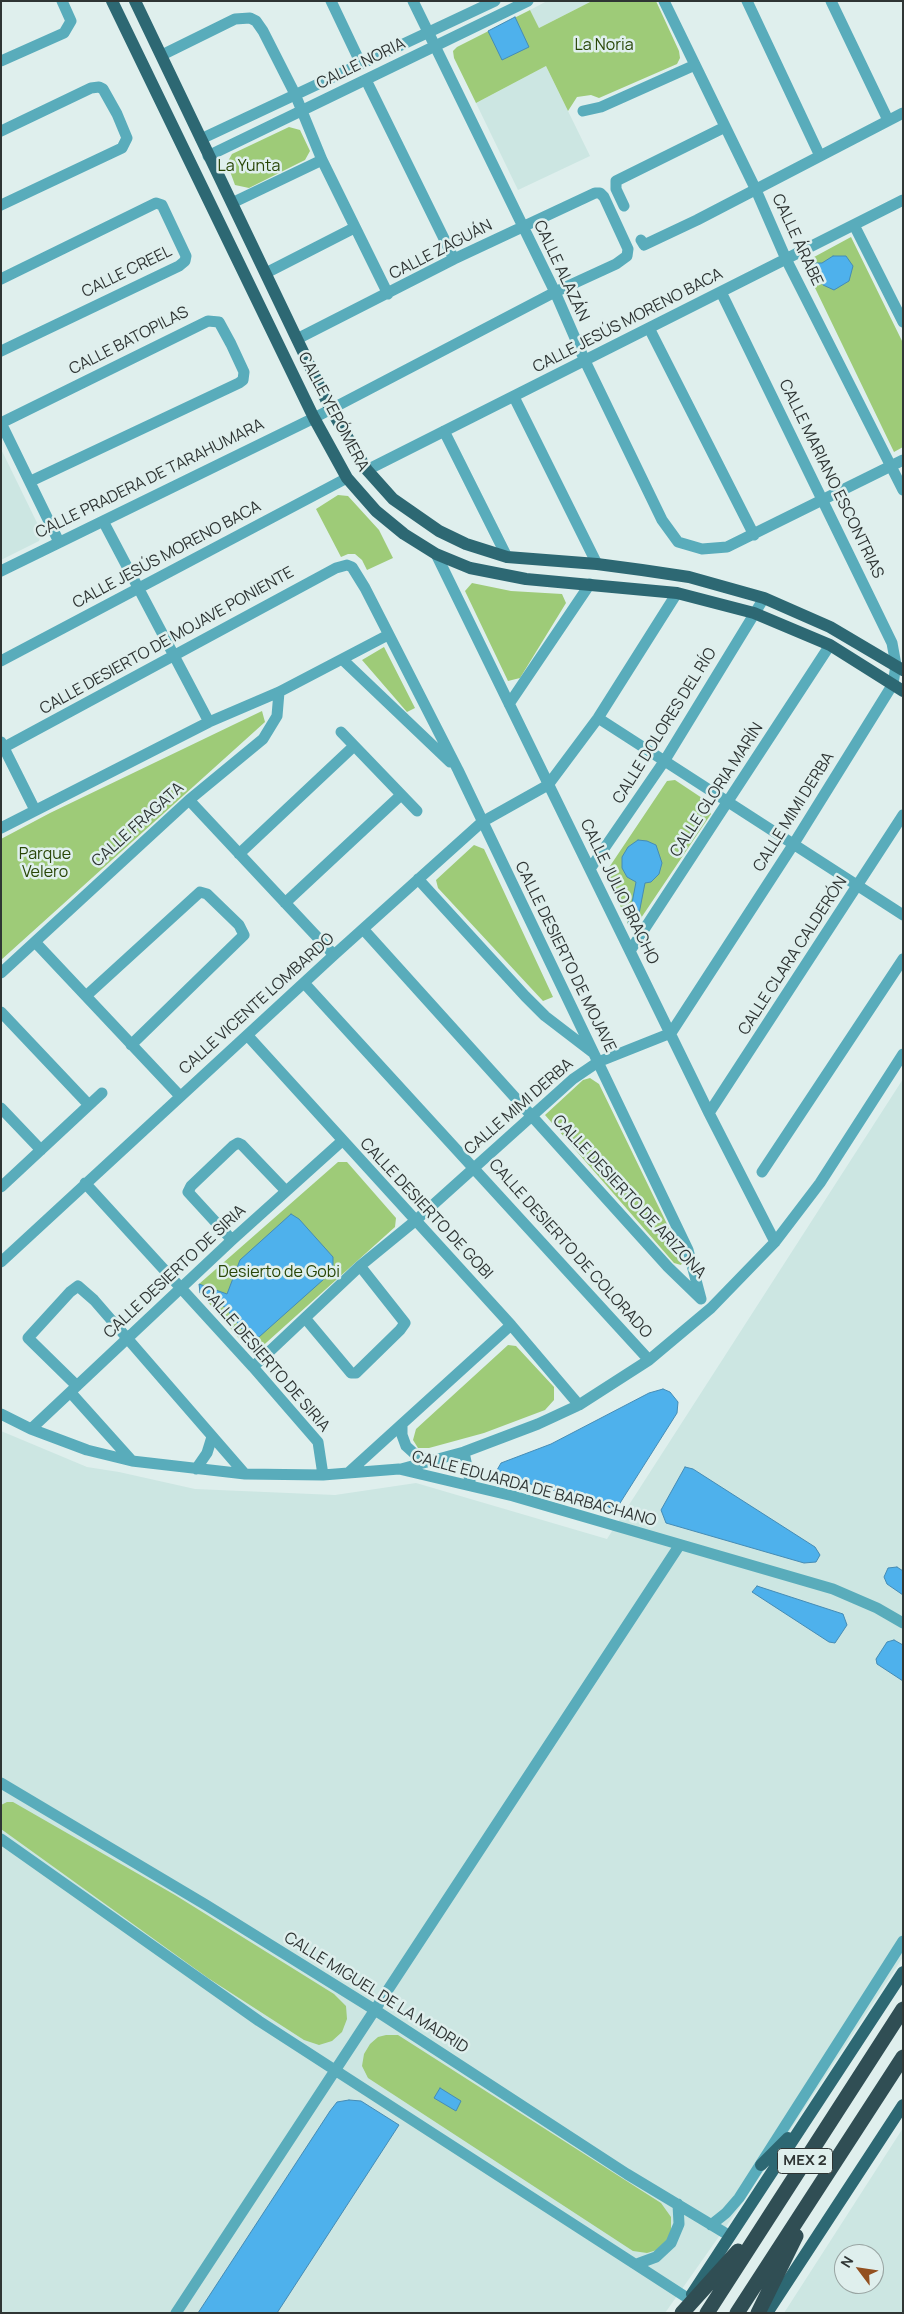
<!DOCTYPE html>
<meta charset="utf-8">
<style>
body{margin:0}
#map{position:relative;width:904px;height:2314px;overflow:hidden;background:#dfefed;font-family:Manrope,sans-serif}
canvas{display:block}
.frame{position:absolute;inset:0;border:2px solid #2f3534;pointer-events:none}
.north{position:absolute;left:834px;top:2244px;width:50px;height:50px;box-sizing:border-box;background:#dfefed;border:1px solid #99a5a3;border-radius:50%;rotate:301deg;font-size:14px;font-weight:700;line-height:20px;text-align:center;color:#2f3534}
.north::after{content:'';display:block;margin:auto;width:18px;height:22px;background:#935020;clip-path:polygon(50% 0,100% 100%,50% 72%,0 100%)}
</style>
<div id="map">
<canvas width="904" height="2314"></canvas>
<div class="frame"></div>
<div class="north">N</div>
</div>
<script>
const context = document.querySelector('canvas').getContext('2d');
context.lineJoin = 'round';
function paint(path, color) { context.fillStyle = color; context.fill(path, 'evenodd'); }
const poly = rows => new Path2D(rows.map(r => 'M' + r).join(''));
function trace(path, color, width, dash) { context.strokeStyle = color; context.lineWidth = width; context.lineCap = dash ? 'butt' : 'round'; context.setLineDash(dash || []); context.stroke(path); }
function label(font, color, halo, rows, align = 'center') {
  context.font = font + ' Manrope,sans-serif'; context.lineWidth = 5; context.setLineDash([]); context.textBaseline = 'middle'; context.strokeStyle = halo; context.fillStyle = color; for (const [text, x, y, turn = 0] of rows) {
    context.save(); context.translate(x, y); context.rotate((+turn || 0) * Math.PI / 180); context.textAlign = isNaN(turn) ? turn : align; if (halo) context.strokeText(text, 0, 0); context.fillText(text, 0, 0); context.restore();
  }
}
paint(poly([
 [547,1,592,1,539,28,530,10],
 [546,66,590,156,518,190,476,103],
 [1,449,42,533,39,541,1,560],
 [903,1079,903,1957,744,2201,665,2313,1,2313,1,1431,87,1467,119,1472,195,1489,335,1495,416,1483,607,1539],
 [903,2128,903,2313,784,2313],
 [844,2254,874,2254,874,2284,844,2284]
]), '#cce6e2');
paint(poly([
 [592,1,656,1,679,51,680,58,677,64,599,98,591,95,577,97,568,111,546,66,476,103,454,58,453,51,457,47,530,10,539,28],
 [289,127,300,130,310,151,305,160,249,188,235,185,227,163,232,154],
 [851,237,903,343,903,447,894,452,803,263],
 [338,495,348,496,379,530,393,558,367,570,362,560,355,554,348,554,341,557,316,509],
 [472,583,511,591,562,594,566,603,520,678,508,681,465,591],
 [384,647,415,708,407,712,362,660],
 [262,711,265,722,1,960,1,839,50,813],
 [675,780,711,804,711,814,637,924,628,924,606,872,667,781],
 [474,845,484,849,553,997,543,1001,438,888,436,880],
 [590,1078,599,1084,684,1259,681,1265,674,1263,545,1115,583,1080],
 [338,1162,347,1162,396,1218,395,1227,257,1351,247,1348,200,1293,199,1284],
 [508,1345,516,1346,554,1387,554,1400,545,1410,484,1433,429,1448,418,1448,413,1440,416,1429],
 [7,1802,13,1802,175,1895,334,1994,346,2006,347,2019,342,2032,332,2041,319,2045,304,2040,208,1978,1,1829,1,1805],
 [386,2035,398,2035,661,2203,671,2217,671,2232,668,2240,657,2250,647,2253,633,2251,368,2078,362,2066,364,2054,370,2044,378,2037]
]), '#9ecb78');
const water = poly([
 [515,17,529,47,502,60,488,31,515,17],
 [833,256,846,256,853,266,849,281,834,290,823,285,819,274,803,263,822,263,833,256],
 [638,840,647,841,656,845,662,863,659,874,651,882,645,883,637,924,628,924,636,882,627,877,622,868,622,857,628,847,638,840],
 [291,1214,299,1219,333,1257,333,1271,259,1337,249,1338,225,1307,206,1300,200,1293,199,1284,227,1294,240,1260,291,1214],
 [663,1389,670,1392,678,1402,677,1413,615,1511,604,1504,505,1477,497,1470,501,1463,551,1444,649,1393,663,1389],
 [685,1467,693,1469,815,1547,820,1555,816,1562,804,1563,666,1523,661,1510,685,1467],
 [897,1567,903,1571,903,1595,887,1584,884,1577,888,1568,897,1567],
 [757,1586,843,1614,847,1625,835,1643,829,1642,752,1592,757,1586],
 [894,1640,903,1645,903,1681,877,1664,876,1659,887,1642,894,1640],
 [440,2088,461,2101,456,2111,434,2098,440,2088],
 [349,2100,361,2101,399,2125,277,2313,198,2313,330,2111,337,2102,349,2100]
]);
paint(water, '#4eb1ec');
trace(water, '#458cb5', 1);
trace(poly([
 [331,1,361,64],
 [413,1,555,292,585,361,662,520,678,542,702,549,727,547,903,460],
 [664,1,756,190,786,259,903,490],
 [747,1,820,156],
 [831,1,888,120],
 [162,55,235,19,250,18,256,21,263,31,295,94,322,160,388,294],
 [1,61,64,33,71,21,62,1],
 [366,80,454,259],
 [583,111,601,107,695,65],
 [1,131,91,88,99,87,103,89,117,114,127,138,122,148,1,205],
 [201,139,495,1],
 [208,156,528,1],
 [232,203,322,160],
 [624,206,616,189,616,181,725,127],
 [854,225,903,322],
 [641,240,644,245,697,220,903,113],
 [266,273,354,228],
 [1,279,156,203,162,205,186,256,185,261,179,266,1,351],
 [649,328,754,535],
 [514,397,597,564],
 [1,423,208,321,219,322,231,344,244,372,243,380,239,383,31,481],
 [1,423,59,542],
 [444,431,507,557],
 [367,470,903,200],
 [103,521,209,722],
 [436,554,709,1113,775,1242],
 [1,571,314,418,555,292,616,264,627,256,628,249,604,197,600,193,595,193,454,259,297,339],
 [343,660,450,762],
 [1,661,347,478],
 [509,704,590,584],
 [598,718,903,915],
 [341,732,417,811],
 [1,742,35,810],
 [1,749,336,568,347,565,352,567,365,588,458,770,688,1250,701,1299],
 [189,800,334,955],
 [1,828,209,722,279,692,388,635],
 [239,854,354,746],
 [590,869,665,760,764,598],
 [418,879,525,996,545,1016,592,1052],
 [285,903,401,795],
 [363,929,668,1267,701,1299],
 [35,942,180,1096],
 [630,951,830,645],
 [1,973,189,800,263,739,277,716,279,692],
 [305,984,649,1360],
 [86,996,200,892,207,894,239,925,244,935,131,1045],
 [1,1012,89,1105],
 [248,1036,511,1325,579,1405],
 [1,1108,41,1150],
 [709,1113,903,815],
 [762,1172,903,959],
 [85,1183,253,1367,318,1442,323,1475],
 [1,1187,102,1093],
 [232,1240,188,1192,191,1186,233,1146,238,1143,242,1145,286,1191],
 [1,1262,334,955,482,822,548,785,598,718,677,593],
 [305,1318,351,1373,356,1373,400,1330,405,1323,360,1266],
 [253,1367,360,1266,415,1221,573,1079,598,1062,671,1033,793,845,893,684,896,665,892,643,721,292],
 [77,1386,28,1338,70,1292,78,1286,94,1300,245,1474],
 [71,1393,132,1461],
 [1,1414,31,1429,87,1450,132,1461,245,1474,323,1475,399,1469,513,1496,833,1589,877,1608,903,1623],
 [402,1424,402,1435,406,1446,417,1456,430,1461],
 [31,1429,232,1240,342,1141],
 [464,1452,471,1486],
 [196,1469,207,1453,212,1437],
 [401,1469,464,1452,538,1424,579,1405,649,1360,711,1308,775,1242,820,1183,903,1054],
 [348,1473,511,1325],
 [1,1783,206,1905,375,2010,627,2174,730,2236],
 [1,1839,259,2021,689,2299],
 [711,2225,726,2213,739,2198,903,1941],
 [637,2264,656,2257,671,2243,679,2224,678,2204],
 [176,2313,679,1546]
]), '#59acbb', 11);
trace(poly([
 [112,1,314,418,347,478,376,511,404,534,436,554,470,568,526,579,677,593,754,613,830,645,903,691],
 [135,1,330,408,367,470,393,499,439,531,466,544,507,557,597,564,642,570,689,577,764,598,830,627,903,670],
 [761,2165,788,2138],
 [692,2294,903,1972],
 [767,2313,903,2105]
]), '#2d6873', 12);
trace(poly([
 [682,2313,738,2251],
 [707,2313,903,2009],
 [737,2313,903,2057],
 [758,2313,796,2236]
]), '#304e54', 15);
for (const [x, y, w] of [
 [805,2161,55]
]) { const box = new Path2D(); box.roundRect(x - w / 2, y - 12.5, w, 25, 4); context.fillStyle = '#dfefed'; context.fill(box); trace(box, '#2f3534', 1); }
label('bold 15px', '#2f3534', null, [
 ["MEX 2",805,2161]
]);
label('16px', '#294607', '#dfefed', [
 ["La Noria",604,46],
 ["La Yunta",249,167],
 ["Parque",45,855],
 ["Velero",45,873],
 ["Desierto de Gobi",279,1273]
]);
label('16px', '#2f3534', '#dfefed', [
 ["CALLE NORIA",361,64,-26],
 ["CALLE ÁRABE",797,240,65],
 ["CALLE ZAGUÁN",441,250,-27],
 ["CALLE ALAZÁN",561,271,65],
 ["CALLE CREEL",127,272,-26],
 ["CALLE JESÚS MORENO BACA",628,321,-27],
 ["CALLE BATOPILAS",129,341,-27],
 ["CALLE YEPÓMERA",333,412,62],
 ["CALLE PRADERA DE TARAHUMARA",150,479,-26],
 ["CALLE MARIANO ESCONTRIAS",831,479,64],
 ["CALLE JESÚS MORENO BACA",167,555,-28],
 ["CALLE DESIERTO DE MOJAVE PONIENTE",167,641,-29],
 ["CALLE DOLORES DEL RÍO",665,726,-58],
 ["CALLE GLORIA MARÍN",717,790,-57],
 ["CALLE MIMI DERBA",794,812,-58],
 ["CALLE FRAGATA",138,825,-42],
 ["CALLE JULIO BRACHO",619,892,64],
 ["CALLE CLARA CALDERÓN",793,956,-57],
 ["CALLE DESIERTO DE MOJAVE",565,957,64],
 ["CALLE VICENTE LOMBARDO",257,1004,-42],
 ["CALLE MIMI DERBA",519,1107,-41],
 ["CALLE DESIERTO DE ARIZONA",629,1197,47],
 ["CALLE DESIERTO DE GOBI",426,1209,47],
 ["CALLE DESIERTO DE COLORADO",570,1249,48],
 ["CALLE DESIERTO DE SIRIA",175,1272,-43],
 ["CALLE DESIERTO DE SIRIA",265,1359,49],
 ["CALLE EDUARDA DE BARBACHANO",534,1489,15],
 ["CALLE MIGUEL DE LA MADRID",376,1993,32]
]);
</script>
